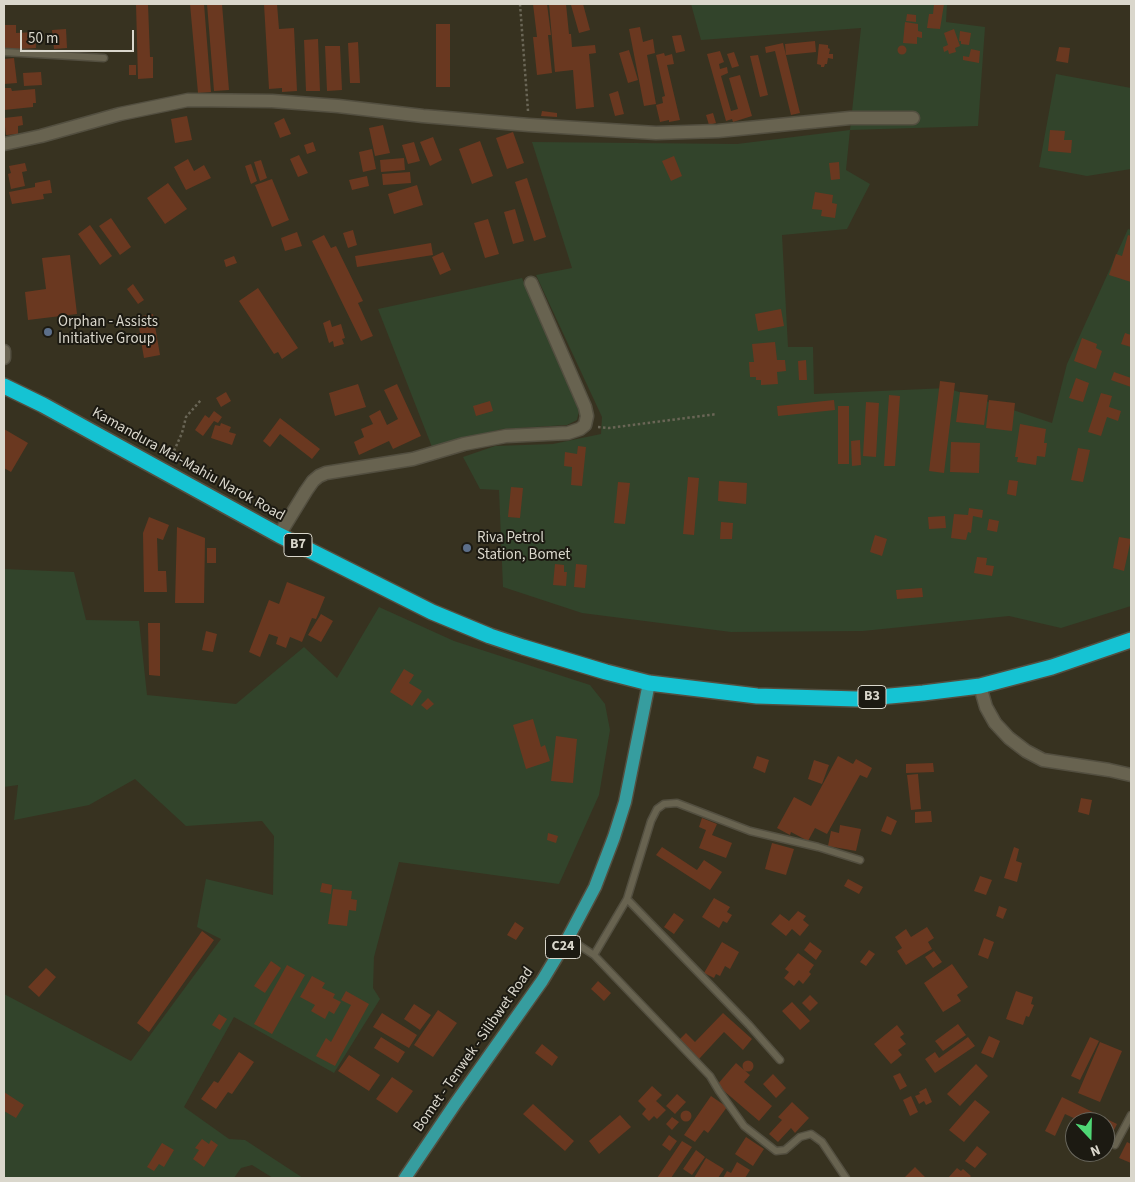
<!DOCTYPE html>
<style>
body{margin:0}
#map{position:relative;width:1135px;height:1182px;overflow:hidden;background:#373220;font-family:"Source Sans 3",sans-serif}
canvas{display:block}
.frame{position:absolute;inset:0;border:5px solid #dad7cc;pointer-events:none}
.north{position:absolute;left:1065px;top:1112px;width:50px;height:50px;box-sizing:border-box;background:#1c1a12;border:1px solid #68665c;border-radius:50%;rotate:159deg;font-size:14px;font-weight:700;line-height:20px;text-align:center;color:#dad7cc}
.north::after{content:'';display:block;margin:auto;width:18px;height:22px;background:#4fd675;clip-path:polygon(50% 0,100% 100%,50% 72%,0 100%)}
.scale{position:absolute;left:20px;top:30px;width:114px;height:22px;box-sizing:border-box;border:2px solid #dad7cc;border-top:0;padding-left:6px;font-size:15px;line-height:18px;white-space:nowrap;color:#dad7cc;-webkit-text-stroke:4px #1c1a12;paint-order:stroke}
</style>
<div id="map">
<canvas width="1135" height="1182"></canvas>
<div class="frame"></div>
<div class="north">N</div>
<div class="scale">50 m</div>
</div>
<script>
const context = document.querySelector('canvas').getContext('2d');
context.lineJoin = 'round';
function paint(path, color) { context.fillStyle = color; context.fill(path, 'evenodd'); }
const poly = rows => new Path2D(rows.map(r => 'M' + r).join(''));
function trace(path, color, width, dash) { context.strokeStyle = color; context.lineWidth = width; context.lineCap = dash ? 'butt' : 'round'; context.setLineDash(dash || []); context.stroke(path); }
function label(font, color, halo, rows, align = 'center') {
  context.font = font + ' "Source Sans 3",sans-serif'; context.lineWidth = 4; context.setLineDash([]); context.textBaseline = 'middle'; context.strokeStyle = halo; context.fillStyle = color; for (const [text, x, y, turn = 0] of rows) {
    context.save(); context.translate(x, y); context.rotate((+turn || 0) * Math.PI / 180); context.textAlign = isNaN(turn) ? turn : align; if (halo) context.strokeText(text, 0, 0); context.fillText(text, 0, 0); context.restore();
  }
}
paint(poly([
 [691,4,947,4,946,22,985,27,978,126,850,130,846,170,870,184,847,229,782,235,788,347,813,347,814,394,947,388,1052,423,1067,364,1128,229,1131,230,1131,606,1061,628,1009,616,863,631,731,632,582,613,503,587,499,490,480,489,463,457,495,446,553,444,601,434,602,417,536,275,572,268,532,142,737,144,850,130,861,28,701,40],
 [1056,74,1131,88,1131,169,1087,176,1039,167],
 [522,278,579,411,577,420,567,425,502,429,432,447,378,309],
 [4,569,74,572,86,620,139,621,147,695,236,704,304,647,337,678,379,607,454,641,590,685,605,704,610,730,599,795,559,884,399,862,374,957,373,988,380,999,334,1073,234,1017,184,1107,229,1139,245,1140,303,1178,273,1178,252,1165,241,1168,234,1178,4,1178,4,994,131,1061,221,939,197,927,206,879,273,895,274,836,262,821,186,826,135,779,89,805,14,820,18,785,4,787]
]), '#32442b');
paint(poly([
 [136,4,148,4,150,57,153,57,153,78,138,79],
 [190,4,204,4,211,92,198,93],
 [207,4,222,4,229,90,214,91],
 [264,4,277,4,279,29,294,28,297,91,282,92,282,88,269,89],
 [533,4,547,4,551,35,548,35,552,73,537,75,533,37,537,37],
 [549,4,566,4,569,34,571,34,572,47,595,45,596,53,589,54,594,107,576,109,573,70,555,72],
 [576,4,583,4,590,30,579,33,571,5],
 [934,4,944,4,940,29,927,28,929,14,933,14],
 [907,14,916,15,916,22,906,21],
 [905,22,918,24,918,31,922,32,922,38,917,37,917,44,903,43],
 [436,24,450,24,450,87,436,87],
 [4,25,16,25,16,33,35,32,36,48,4,50],
 [640,27,643,42,653,39,655,53,647,55,656,104,644,106,629,29],
 [66,29,67,48,54,49,52,30],
 [954,29,960,46,955,48,956,52,949,54,948,50,944,52,943,47,948,45,944,33],
 [960,31,971,33,969,45,961,44,961,41,959,41],
 [681,35,685,51,676,53,672,36],
 [318,39,320,91,306,91,304,40],
 [815,41,816,52,786,55,785,44],
 [358,42,360,83,350,83,348,43],
 [783,43,800,113,791,115,775,51,766,53,765,47],
 [819,44,828,45,828,48,830,49,829,54,833,54,833,59,828,58,827,64,825,64,824,67,821,67,821,65,817,64],
 '897.5 50a4.5 4.5 0 1 1 9 0a4.5 4.5 0 1 1-9 0Z',
 [325,46,340,46,342,90,327,91],
 [1059,47,1070,48,1068,63,1056,61],
 [971,49,980,51,979,63,963,60,963,56,969,57],
 [629,50,638,80,628,83,619,53],
 [720,51,724,62,719,64,720,69,727,67,728,73,721,76,731,111,738,109,729,78,740,75,752,116,733,122,732,119,726,121,707,54],
 [734,52,739,66,732,68,727,54],
 [664,53,665,56,672,54,674,64,667,65,680,120,669,122,669,120,660,122,656,105,663,103,662,97,665,96,656,55],
 [758,55,768,95,760,97,750,56],
 [14,58,17,83,4,84,4,59],
 [129,65,136,65,136,75,129,75],
 [41,72,42,85,24,86,23,73],
 [4,88,11,88,12,91,35,89,36,103,33,103,33,107,4,110],
 [618,91,624,114,615,116,609,94],
 [542,111,557,113,557,117,541,116],
 [713,113,716,123,709,125,706,115],
 [22,116,23,125,18,126,18,134,6,135,4,118],
 [187,116,192,140,175,143,171,119],
 [284,118,291,134,280,138,274,123],
 [383,125,390,153,375,156,369,128],
 [1050,130,1065,131,1064,140,1072,140,1071,153,1048,151],
 [513,132,524,163,507,169,496,138],
 [433,137,442,160,430,166,420,142],
 [480,141,493,176,472,184,459,149],
 [313,142,316,151,307,154,304,145],
 [414,142,420,161,408,164,402,145],
 [372,149,376,169,363,172,359,152],
 [299,155,308,173,298,177,290,159],
 [674,156,682,176,671,181,662,161],
 [404,158,405,170,381,172,380,160],
 [188,159,194,171,204,165,211,178,186,190,174,167],
 [261,160,267,178,260,181,254,162],
 [839,162,840,179,831,180,829,163],
 [25,163,27,171,22,172,25,186,11,189,8,174,11,173,9,166],
 [251,164,257,181,251,184,245,166],
 [410,172,411,183,383,185,382,174],
 [367,176,369,186,352,190,349,180],
 [527,178,546,237,534,241,515,182],
 [272,179,289,220,272,227,255,185],
 [50,180,52,193,43,194,44,199,12,204,9,192,35,187,35,183],
 [168,183,187,209,165,224,147,198],
 [417,185,423,205,394,214,388,194],
 [815,192,833,195,832,203,837,204,835,218,821,216,822,210,812,209],
 [515,209,524,241,513,244,504,212],
 [111,218,131,247,120,255,99,226],
 [488,219,499,254,485,258,474,223],
 [90,225,112,256,100,265,78,234],
 [353,230,357,245,348,248,343,233],
 [297,232,302,246,285,251,281,238],
 [324,235,331,248,336,246,363,301,358,303,373,336,361,341,312,241],
 [1128,235,1131,236,1131,282,1109,275,1116,254,1122,256],
 [431,243,433,255,357,267,355,256],
 [443,252,451,270,440,275,432,257],
 [70,255,77,314,28,320,25,292,46,289,42,258],
 [234,256,237,263,226,267,224,260],
 [133,284,144,300,138,304,127,289],
 [258,288,298,348,282,359,278,352,274,354,239,301],
 [781,309,784,326,758,331,755,314],
 [153,314,160,355,144,358,141,341,135,342,134,334,140,333,137,317],
 [330,320,332,327,341,324,345,338,342,339,344,344,334,347,333,341,329,343,323,323],
 [1125,333,1131,335,1131,347,1121,344],
 [1082,338,1097,344,1096,348,1102,351,1096,369,1074,361],
 [775,342,777,360,785,360,786,371,777,372,778,384,761,385,761,380,756,380,756,377,750,377,749,362,754,362,752,344],
 [806,360,807,380,799,380,798,361],
 [1114,372,1131,378,1131,387,1111,380],
 [1076,378,1089,383,1083,402,1069,398],
 [940,381,955,383,944,473,929,471],
 [358,384,366,407,335,416,329,393],
 [397,384,421,436,393,449,389,441,359,455,354,442,364,437,361,429,373,424,369,416,380,410,387,425,398,419,384,390],
 [226,392,231,401,221,407,216,398],
 [960,392,988,395,984,425,956,422],
 [1101,393,1112,396,1109,407,1121,411,1118,421,1107,417,1101,436,1088,432],
 [889,395,900,396,895,466,884,466],
 [834,400,835,410,778,416,777,406],
 [989,400,1015,403,1012,431,986,428],
 [490,401,493,411,476,416,473,406],
 [866,402,879,403,876,457,863,456],
 [838,406,849,406,849,464,838,464],
 [214,411,222,417,218,423,214,421,203,436,195,430,205,415,209,418],
 [280,418,320,449,312,459,280,434,270,447,263,441],
 [221,423,231,427,229,432,236,434,232,445,211,438,215,425,220,426],
 [1020,424,1046,429,1044,443,1047,443,1045,457,1037,456,1036,465,1017,462,1018,457,1015,457],
 [4,429,28,443,11,472,4,468],
 [860,440,861,465,852,466,851,441],
 [951,442,980,443,979,473,950,472],
 [578,446,586,447,582,486,571,485,572,467,564,466,565,452,577,454],
 [1078,448,1090,450,1083,482,1071,480],
 [688,477,699,478,694,535,683,534],
 [1009,480,1018,481,1016,496,1007,494],
 [719,481,747,483,746,504,718,501],
 [618,482,630,483,625,524,614,523],
 [511,487,523,488,520,518,508,517],
 [969,508,983,510,982,518,973,516,971,533,968,532,966,540,951,538,954,514,968,515],
 [945,516,946,528,929,529,928,517],
 [149,517,169,525,163,540,157,538,158,571,166,571,167,592,144,592,143,533],
 [989,519,999,521,997,532,987,530],
 [721,522,733,523,732,539,720,539],
 [177,527,205,538,204,603,175,603],
 [875,535,887,539,882,556,870,552],
 [1119,537,1131,539,1124,571,1113,568],
 [207,548,216,548,216,563,207,563],
 [977,557,987,558,986,565,994,566,992,576,974,573],
 [555,564,564,565,564,572,567,572,566,586,553,585],
 [576,564,587,565,585,588,574,587],
 [287,582,325,597,316,619,312,618,302,642,290,637,286,648,276,644,278,637,269,634,260,657,249,652,269,600,279,604],
 [922,588,923,597,897,599,896,590],
 [321,614,333,621,321,642,308,635],
 [148,623,160,623,160,676,149,675],
 [206,631,217,634,213,652,202,650],
 [404,669,414,675,409,683,422,691,412,706,390,692],
 [428,698,434,704,427,710,421,705],
 [533,719,541,747,545,745,550,761,526,769,513,725],
 [556,736,577,739,573,783,551,781],
 [757,756,769,760,765,773,753,768],
 [838,756,853,764,856,759,872,768,867,778,860,775,827,834,815,828,808,841,791,832,790,835,777,828,794,797,811,806],
 [814,760,829,765,822,784,808,779],
 [933,763,934,772,906,773,906,764],
 [918,774,921,809,911,810,907,775],
 [1081,798,1092,800,1089,815,1078,812],
 [931,811,932,822,915,823,915,812],
 [887,816,897,821,891,835,881,831],
 [702,818,717,824,712,835,732,843,726,858,699,848,706,830,699,827],
 [840,825,861,829,856,851,828,846,831,831,839,833],
 [548,833,558,836,556,843,547,840],
 [772,843,794,849,786,875,765,869],
 [662,847,697,870,704,860,722,872,710,890,656,855],
 [1014,847,1019,849,1016,861,1022,863,1017,882,1004,878],
 [980,876,992,880,986,895,974,891],
 [848,879,863,887,859,894,844,886],
 [322,883,332,885,331,894,320,892],
 [333,889,352,891,351,899,357,900,356,911,349,910,347,926,328,924],
 [714,898,730,907,727,912,732,915,727,923,723,921,719,928,702,917],
 [999,906,1007,909,1003,919,996,916],
 [798,911,806,916,803,920,809,925,800,936,792,929,786,936,771,924,780,914,789,921],
 [674,913,684,920,674,934,664,927],
 [515,922,524,928,516,940,507,935],
 [927,927,934,938,928,942,932,949,906,965,897,951,902,948,895,937,906,929,911,937],
 [202,931,214,940,149,1032,137,1023],
 [984,938,994,942,988,959,978,955],
 [722,942,739,952,730,969,725,966,720,976,716,974,714,978,704,973],
 [810,942,822,951,816,960,804,950],
 [869,950,875,954,866,966,860,962],
 [934,951,942,962,933,968,925,957],
 [798,953,814,965,809,972,811,974,803,984,799,980,794,986,784,978,789,972,785,969],
 [271,961,281,968,265,993,254,986],
 [952,964,968,987,957,995,961,1001,943,1012,924,983],
 [287,965,305,975,272,1034,254,1024],
 [46,968,56,977,39,997,28,987],
 [312,976,325,983,322,988,335,994,333,998,341,1002,334,1014,329,1011,325,1019,311,1011,315,1005,300,997],
 [598,981,611,993,604,1001,591,989],
 [346,991,369,1004,335,1066,316,1056,326,1038,331,1042,351,1005,341,1000],
 [1016,991,1033,997,1031,1004,1034,1005,1029,1017,1026,1016,1023,1025,1006,1019],
 [810,995,818,1003,810,1011,802,1003],
 [792,1002,810,1021,800,1030,782,1011],
 [414,1004,431,1015,420,1030,404,1019],
 [438,1010,457,1023,433,1057,414,1045],
 [382,1013,417,1035,409,1048,373,1027],
 [723,1013,752,1039,743,1050,724,1032,699,1059,679,1040,686,1033,695,1042],
 [219,1014,227,1019,220,1030,212,1025],
 [958,1024,966,1035,943,1051,935,1041],
 [897,1025,904,1034,900,1037,906,1044,898,1050,902,1055,891,1064,874,1044],
 [989,1036,1000,1041,993,1058,981,1053],
 [381,1037,405,1052,398,1063,374,1048],
 [968,1037,975,1046,935,1073,925,1059,935,1052,939,1058],
 [1090,1037,1099,1041,1080,1080,1071,1076],
 [1100,1042,1122,1051,1100,1102,1078,1093],
 [542,1044,558,1057,552,1066,535,1053],
 [239,1052,254,1062,232,1094,228,1092,216,1109,201,1099,214,1081,218,1083],
 [349,1055,380,1075,369,1091,338,1071],
 '742.5 1066a5.5 5.5 0 1 1 11 0a5.5 5.5 0 1 1-11 0Z',
 [736,1063,750,1075,744,1082,772,1106,759,1121,717,1085],
 [976,1064,988,1076,960,1106,947,1094],
 [900,1073,907,1086,900,1090,893,1076],
 [773,1074,786,1088,776,1098,763,1084],
 [392,1077,413,1091,397,1113,376,1099],
 [652,1086,662,1095,656,1101,666,1110,657,1119,654,1116,649,1121,642,1114,646,1109,638,1101],
 [926,1088,932,1102,926,1105,924,1101,919,1104,915,1096,920,1094,919,1092],
 [4,1092,24,1105,16,1118,4,1111],
 [677,1094,686,1102,675,1114,666,1106],
 [711,1096,727,1107,708,1133,704,1130,695,1142,684,1135],
 [911,1096,918,1112,910,1116,903,1100],
 [1062,1097,1117,1124,1111,1136,1105,1133,1105,1122,1082,1122,1065,1114,1055,1136,1045,1131],
 [975,1100,990,1112,964,1142,949,1130],
 [792,1102,809,1118,795,1133,791,1128,778,1142,769,1134,782,1120,778,1117],
 [533,1104,574,1141,565,1151,523,1114],
 '680.5 1116a5.5 5.5 0 1 1 11 0a5.5 5.5 0 1 1-11 0Z',
 [620,1115,631,1127,599,1154,589,1141],
 [672,1117,679,1122,672,1130,666,1124],
 [669,1135,677,1141,670,1151,662,1145],
 [746,1137,764,1149,753,1166,735,1154],
 [202,1139,209,1144,211,1140,218,1145,204,1167,193,1159,199,1150,195,1148],
 [682,1141,692,1147,671,1178,657,1178],
 [1127,1142,1131,1144,1131,1163,1119,1158],
 [162,1143,174,1150,164,1167,159,1164,154,1171,147,1167],
 [977,1146,987,1154,975,1168,965,1161],
 [696,1150,705,1157,692,1175,683,1169],
 [706,1158,724,1169,718,1178,694,1178],
 [737,1162,750,1170,745,1178,723,1178,727,1171,731,1173],
 [915,1167,925,1177,923,1178,904,1178],
 [957,1168,961,1171,963,1169,971,1176,969,1178,948,1178]
]), '#6a3820');
const lane = poly([
 [4,52,104,58],
 [627,899,749,1025,780,1060],
 [568,938,594,955,710,1076,719,1091,744,1126,776,1151,785,1150,800,1137,811,1134,822,1142,846,1178],
 [594,955,627,899,651,821,657,809,664,804,677,803,750,831,818,847,860,860],
 [1115,1145,1131,1115]
]);
const street = poly([
 [4,144,41,136,120,114,188,100,272,101,338,106,423,116,529,125,656,133,718,131,850,118,913,118],
 [4,351,4,358],
 [279,535,306,491,313,481,319,476,326,473,413,459,464,444,506,436,568,433,580,429,585,425,587,416,585,407,531,283],
 [980,686,986,707,995,723,1009,738,1026,751,1043,760,1109,770,1131,775]
]);
const primary = poly([
 [405,1178,455,1104,542,981,568,938,595,887,614,837,625,802,649,683]
]);
const highway = poly([
 [4,386,43,405,279,535,432,612,490,636,523,647,606,672,649,683,757,696,857,699,923,693,980,686,1052,667,1131,640]
]);
trace(lane, '#534f40', 9);
trace(street, '#534f40', 15);
trace(primary, '#534f40', 15);
trace(highway, '#534f40', 18);
trace(poly([
 [520,4,528,111],
 [598,427,609,428,717,414],
 [170,460,182,433,186,417,201,400]
]), '#6a6656', 2.5, [2.5, 2.5]);
trace(lane, '#686350', 6);
trace(street, '#686350', 12);
trace(primary, '#369d9f', 12);
trace(highway, '#15c3d3', 15);
for (const [x, y, r, color] of [
 [48,332,5,"#5c6f8a"],
 [467,548,5,"#5c6f8a"]
]) { const dot = new Path2D(); dot.arc(x, y, r, 0, 2 * Math.PI); context.fillStyle = color; context.fill(dot); trace(dot, '#1c1a12', 2); }
for (const [x, y, w] of [
 [298,545,28],
 [872,697,28],
 [563,947,35]
]) { const box = new Path2D(); box.roundRect(x - w / 2, y - 11.5, w, 23, 4); context.fillStyle = '#1c1a12'; context.fill(box); trace(box, '#dad7cc', 1); }
label('bold 14px', '#dad7cc', null, [
 ["B7",298,545],
 ["B3",872,697],
 ["C24",563,947]
]);
label('15px', '#dad7cc', '#1c1a12', [
 ["Orphan - Assists",58,323],
 ["Initiative Group",58,340],
 ["Riva Petrol",477,539],
 ["Station, Bomet",477,556]
], 'left');
label('15px', '#dad7cc', '#1c1a12', [
 ["Kamandura Mai-Mahiu Narok Road",188,465,29],
 ["Bomet - Tenwek - Silibwet Road",474,1050,-55]
]);
</script>
